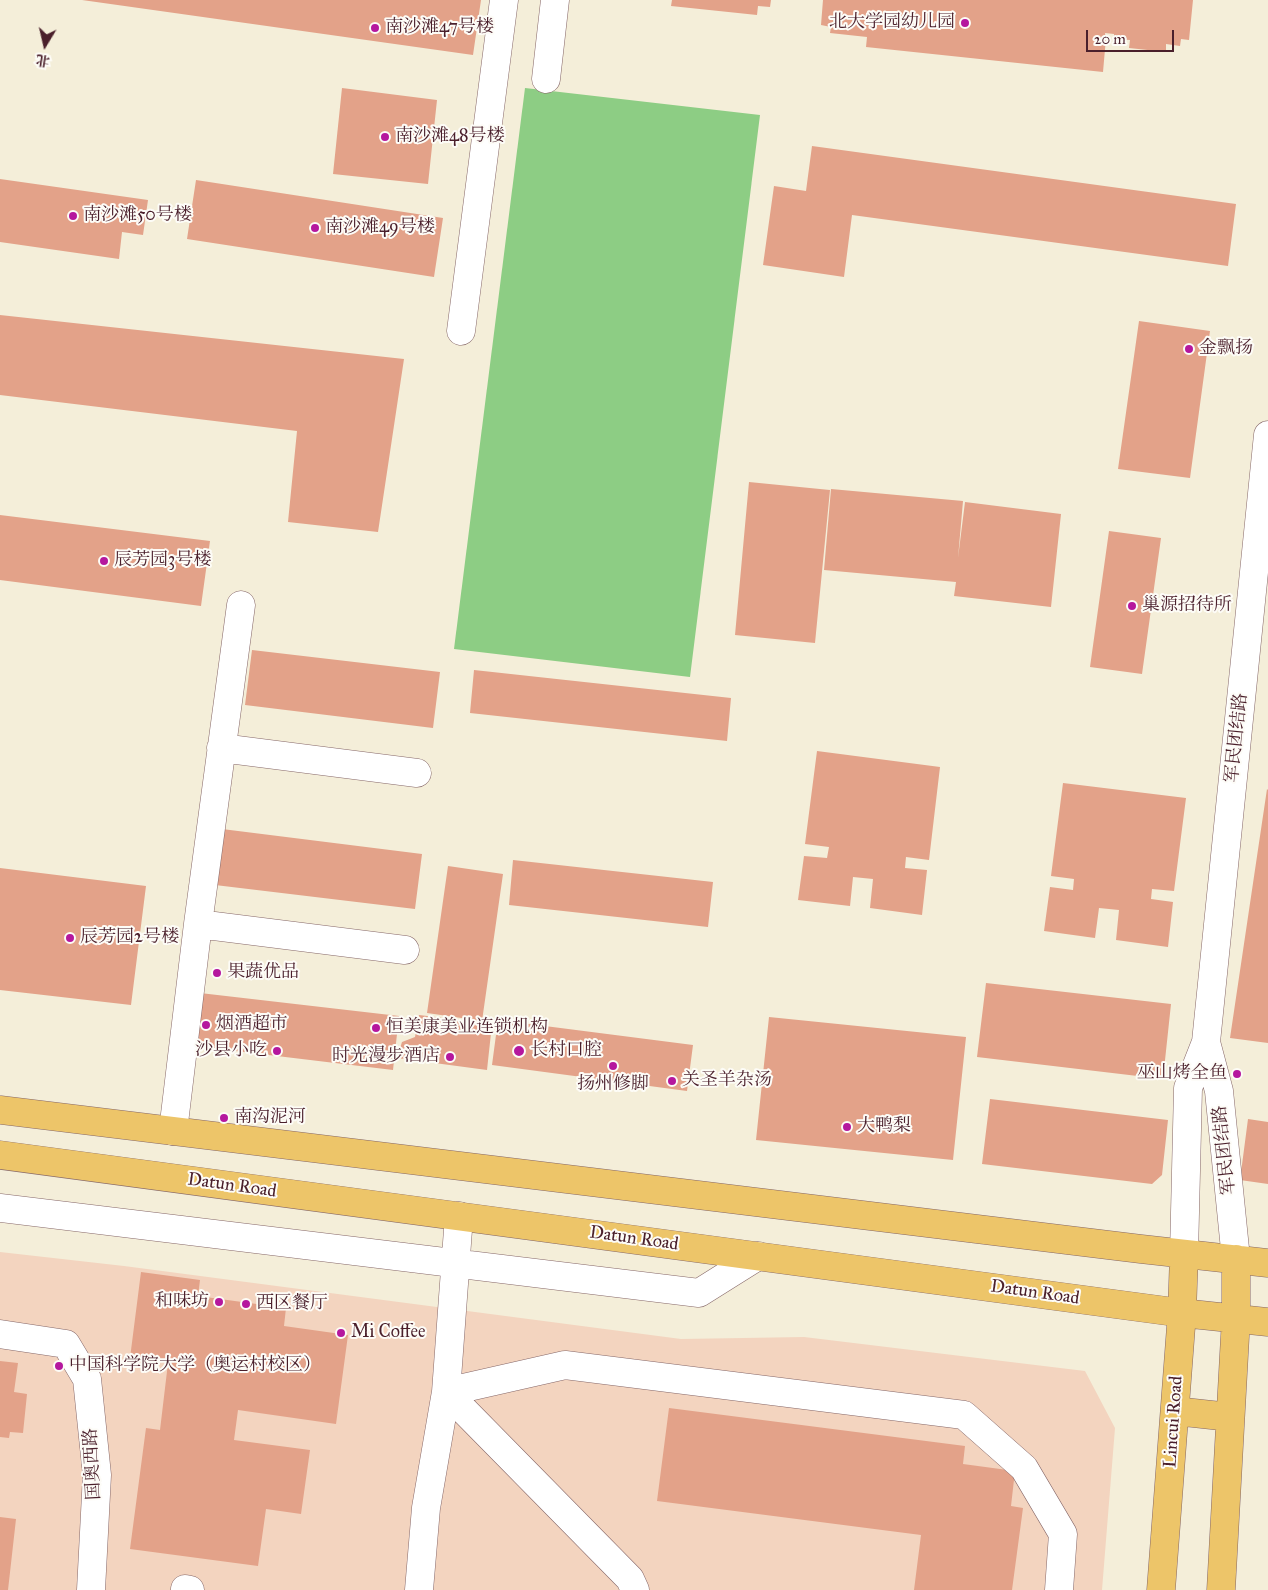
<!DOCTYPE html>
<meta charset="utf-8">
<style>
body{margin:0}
#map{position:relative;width:1268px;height:1590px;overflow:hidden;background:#f4eed9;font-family:"IM FELL Great Primer","Noto Serif SC",serif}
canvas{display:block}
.north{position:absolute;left:20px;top:20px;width:50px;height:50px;-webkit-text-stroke:4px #fdfcf7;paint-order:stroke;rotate:189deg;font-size:14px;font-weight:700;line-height:20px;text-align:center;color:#4a1f2b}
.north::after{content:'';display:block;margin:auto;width:18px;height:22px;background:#4a1f2b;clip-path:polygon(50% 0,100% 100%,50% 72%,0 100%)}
.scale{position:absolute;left:1086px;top:30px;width:88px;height:22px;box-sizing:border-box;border:2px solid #4a1f2b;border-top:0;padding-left:6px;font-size:15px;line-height:18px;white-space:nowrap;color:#4a1f2b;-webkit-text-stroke:4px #fdfcf7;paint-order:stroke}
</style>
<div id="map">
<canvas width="1268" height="1590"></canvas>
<div class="north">北</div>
<div class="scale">20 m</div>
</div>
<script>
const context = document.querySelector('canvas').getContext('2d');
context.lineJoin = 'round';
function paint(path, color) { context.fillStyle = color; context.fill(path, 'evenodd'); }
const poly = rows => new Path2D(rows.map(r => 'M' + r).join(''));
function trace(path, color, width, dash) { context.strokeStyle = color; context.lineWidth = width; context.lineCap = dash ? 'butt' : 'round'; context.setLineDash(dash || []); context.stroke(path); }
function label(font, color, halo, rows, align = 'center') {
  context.font = font + ' "IM FELL Great Primer","Noto Serif SC",serif'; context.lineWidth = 4; context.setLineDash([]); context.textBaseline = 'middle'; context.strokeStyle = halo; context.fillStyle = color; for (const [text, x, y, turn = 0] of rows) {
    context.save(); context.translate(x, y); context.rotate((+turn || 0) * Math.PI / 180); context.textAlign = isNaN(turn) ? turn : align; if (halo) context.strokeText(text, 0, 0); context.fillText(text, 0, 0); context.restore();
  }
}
paint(poly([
 [0,1252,124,1266,681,1339,804,1337,1085,1371,1115,1428,1102,1590,0,1590]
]), '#f3d4bf');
paint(poly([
 [525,88,760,115,690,677,454,649]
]), '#8dcd84');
paint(poly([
 [82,0,481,0,473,55],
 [672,0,771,0,770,7,758,6,757,15,671,6],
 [823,0,1193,0,1189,40,1181,39,1180,46,1166,44,1166,52,1129,48,1130,40,1114,39,1114,34,1105,33,1106,38,1103,72,866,47,867,37,830,33,831,27,821,25],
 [342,88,437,100,428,184,333,174],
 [812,146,1236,204,1228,266,852,215,844,277,763,265,774,186,806,191],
 [0,179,148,200,143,235,122,232,119,259,0,242],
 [196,180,443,218,434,277,187,239],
 [0,315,404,359,378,532,288,522,297,431,0,395],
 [1139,321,1210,331,1190,478,1118,469],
 [749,482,830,490,815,643,735,635],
 [831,489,963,501,958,558,965,502,1061,514,1051,607,954,596,956,582,824,570],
 [0,515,210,541,201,606,0,580],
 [1109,531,1161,538,1142,674,1090,667],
 [252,650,440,672,433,728,245,705],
 [474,670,731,698,727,741,470,713],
 [817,751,940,767,929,860,906,857,905,868,927,870,922,915,870,908,873,879,853,877,850,906,798,900,804,856,827,858,829,847,805,844],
 [1063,783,1186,798,1174,891,1152,889,1151,899,1173,902,1168,947,1116,940,1119,910,1099,908,1095,938,1044,931,1050,887,1073,890,1074,879,1051,876],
 [1267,789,1268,790,1268,1043,1230,1038],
 [222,829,422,854,415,909,215,885],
 [513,860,713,882,708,927,509,905],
 [448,866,503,874,482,1021,427,1013],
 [0,868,146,886,131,1005,0,990],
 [986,983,1171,1004,1163,1079,977,1057],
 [200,993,399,1016,393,1070,194,1046],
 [419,1015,492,1024,487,1070,397,1058,402,1042,415,1037],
 [769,1017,966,1037,953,1160,756,1140],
 [498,1020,693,1045,687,1091,492,1065],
 [990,1099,1168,1120,1162,1175,1152,1184,982,1164],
 [1248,1119,1268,1122,1268,1184,1240,1180],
 [141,1272,200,1280,198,1296,286,1308,284,1326,348,1335,336,1424,238,1410,234,1440,310,1450,301,1514,266,1509,258,1566,130,1549,146,1428,160,1430,168,1363,130,1358],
 [0,1361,18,1363,14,1392,27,1394,23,1433,10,1432,9,1438,0,1437],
 [669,1408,965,1446,963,1464,1015,1471,1011,1506,1023,1508,1012,1590,914,1590,921,1535,657,1501],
 [0,1517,16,1519,8,1590,0,1590]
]), '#e3a289');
const minor = poly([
 [546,79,555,0],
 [461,331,504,0],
 [221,748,417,773],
 [198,924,405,950],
 [1206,1042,1219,1091,1236,1259],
 [173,1131,198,924,241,605],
 [0,1208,699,1293,758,1256],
 [1184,1254,1188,1088,1206,1042,1268,435],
 [0,1334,66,1344,87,1379,97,1475,91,1590],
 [446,1392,565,1365,964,1415,1024,1468,1063,1534,1059,1590],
 [446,1392,630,1579,635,1590],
 [185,1589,190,1590],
 [419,1590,426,1508,446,1392,459,1216]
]);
const major = poly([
 [0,1110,1141,1249,1268,1263],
 [0,1155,1182,1313,1268,1322],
 [1175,1411,1230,1417],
 [1161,1590,1182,1313,1184,1254],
 [1221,1590,1236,1318,1236,1259]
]);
trace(minor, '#866768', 29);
trace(major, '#866768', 29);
trace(minor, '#fff', 28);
trace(major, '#edc569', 28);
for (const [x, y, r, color] of [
 [965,23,5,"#b5179e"],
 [375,28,5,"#b5179e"],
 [385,137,5,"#b5179e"],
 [73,216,5,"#b5179e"],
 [315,228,5,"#b5179e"],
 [1189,349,5,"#b5179e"],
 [104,561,5,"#b5179e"],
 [1132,606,5,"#b5179e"],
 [70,938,5,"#b5179e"],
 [217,973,5,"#b5179e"],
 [206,1025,5,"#b5179e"],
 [376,1028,5,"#b5179e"],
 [277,1051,5,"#b5179e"],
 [519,1051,6,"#b5179e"],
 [450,1057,5,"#b5179e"],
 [613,1066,5,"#b5179e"],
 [1237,1074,5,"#b5179e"],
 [672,1081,5,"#b5179e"],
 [224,1118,5,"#b5179e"],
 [847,1127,5,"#b5179e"],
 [219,1302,5,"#b5179e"],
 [246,1304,5,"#b5179e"],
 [341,1333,5,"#b5179e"],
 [59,1366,5,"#b5179e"]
]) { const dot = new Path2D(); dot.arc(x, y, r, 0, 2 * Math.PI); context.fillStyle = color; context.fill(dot); trace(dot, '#fdfcf7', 2); }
label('18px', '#4a1f2b', '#fdfcf7', [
 ["北大学园幼儿园",955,23,"right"],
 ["南沙滩47号楼",385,28],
 ["南沙滩48号楼",395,137],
 ["南沙滩50号楼",83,216],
 ["南沙滩49号楼",325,228],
 ["金飘扬",1199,349],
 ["辰芳园3号楼",114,561],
 ["巢源招待所",1142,606],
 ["辰芳园2号楼",80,938],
 ["果蔬优品",227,973],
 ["烟酒超市",216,1025],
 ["恒美康美业连锁机构",386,1028],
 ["沙县小吃",267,1051,"right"],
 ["长村口腔",530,1051],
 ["时光漫步酒店",440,1057,"right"],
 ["巫山烤全鱼",1227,1074,"right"],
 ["关圣羊杂汤",682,1081],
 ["扬州修脚",613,1085,"center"],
 ["南沟泥河",234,1118],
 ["大鸭梨",857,1127],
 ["和味坊",209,1302,"right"],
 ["西区餐厅",256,1304],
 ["Mi Coffee",351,1333],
 ["中国科学院大学（奥运村校区）",69,1366]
], 'left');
label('18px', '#4a1f2b', '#fdfcf7', [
 ["军民团结路",1237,738,-84],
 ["军民团结路",1225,1150,-96],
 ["Datun Road",232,1186,8],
 ["Datun Road",634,1239,8],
 ["Datun Road",1035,1293,8],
 ["Lincui Road",1174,1422,-86],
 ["国奥西路",93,1464,-93]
]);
</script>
